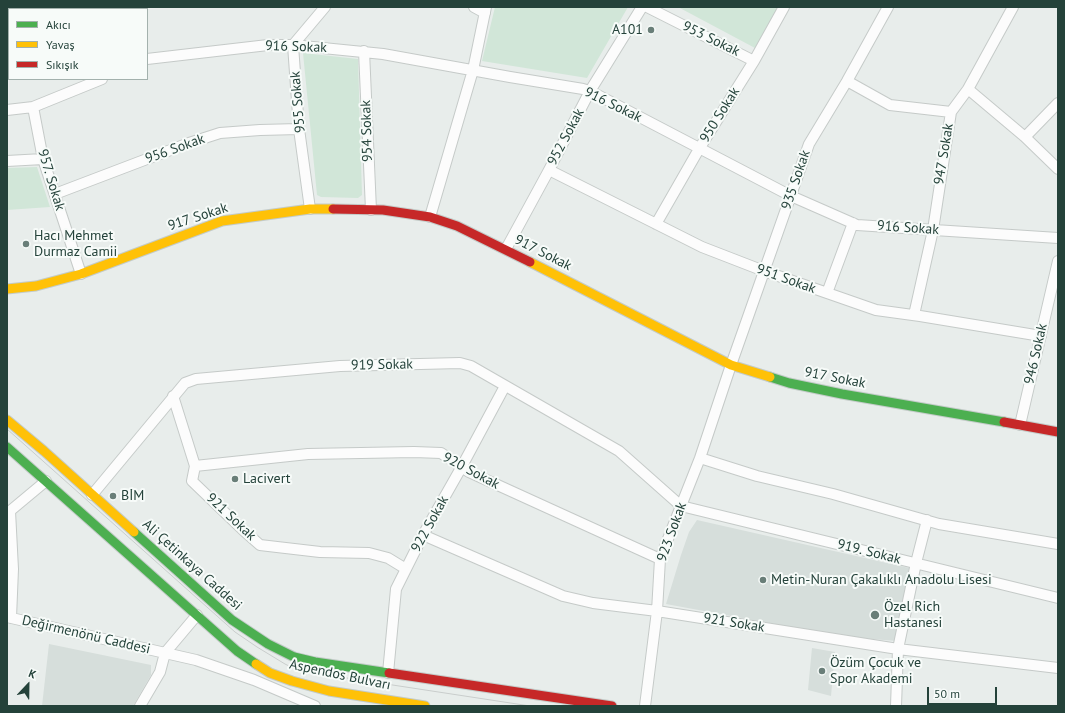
<!DOCTYPE html>
<meta charset="utf-8">
<style>
body{margin:0}
#map{position:relative;width:1065px;height:713px;overflow:hidden;background:#e8edeb;font-family:"PT Sans",sans-serif}
canvas{display:block}
.frame{position:absolute;inset:0;border:8px solid #24423a;pointer-events:none}
.legend{position:absolute;left:8px;top:8px;width:140px;height:72px;box-sizing:border-box;background:#f7fbf9;border:1px solid #a3b1ad;margin:0;padding:5px 7px;list-style:none;font-size:12px;color:#24423a}
.legend li{display:flex;align-items:center;gap:8px;height:20px}
.legend b{width:20px;border:1px solid #a3b1ad}
.north{position:absolute;left:8px;top:665px;width:40px;height:40px;-webkit-text-stroke:3px #f7fbf9;paint-order:stroke;rotate:22deg;font-size:11px;font-weight:700;line-height:16px;text-align:center;color:#24423a}
.north::after{content:'';display:block;margin:auto;width:14px;height:18px;background:#24423a;clip-path:polygon(50% 0,100% 100%,50% 72%,0 100%)}
.scale{position:absolute;left:927px;top:687px;width:70px;height:18px;box-sizing:border-box;border:2px solid #24423a;border-top:0;padding-left:5px;font-size:12px;line-height:14px;white-space:nowrap;color:#24423a;-webkit-text-stroke:3px #f7fbf9;paint-order:stroke}
</style>
<div id="map">
<canvas width="1065" height="713"></canvas>
<div class="frame"></div>
<ul class="legend">
<li><b style="height:5px;background:#4caf50"></b>Akıcı</li>
<li><b style="height:5px;background:#ffc107"></b>Yavaş</li>
<li><b style="height:5px;background:#c62828"></b>Sıkışık</li>
</ul>
<div class="north">K</div>
<div class="scale">50 m</div>
</div>
<script>
const context = document.querySelector('canvas').getContext('2d');
context.lineJoin = 'round';
function paint(path, color) { context.fillStyle = color; context.fill(path, 'evenodd'); }
const poly = rows => new Path2D(rows.map(r => 'M' + r).join(''));
function trace(path, color, width, dash) { context.strokeStyle = color; context.lineWidth = width; context.lineCap = dash ? 'butt' : 'round'; context.setLineDash(dash || []); context.stroke(path); }
function label(font, color, halo, rows, align = 'center') {
  context.font = font + ' "PT Sans",sans-serif'; context.lineWidth = 4; context.setLineDash([]); context.textBaseline = 'middle'; context.strokeStyle = halo; context.fillStyle = color; for (const [text, x, y, turn = 0] of rows) {
    context.save(); context.translate(x, y); context.rotate((+turn || 0) * Math.PI / 180); context.textAlign = isNaN(turn) ? turn : align; if (halo) context.strokeText(text, 0, 0); context.fillText(text, 0, 0); context.restore();
  }
}
paint(poly([
 [697,520,909,568,897,641,845,637,666,604,681,555,689,532],
 [49,644,151,665,151,675,133,706,42,706],
 [812,648,835,652,831,696,808,690]
]), '#d6dedb');
paint(poly([
 [495,7,628,7,587,78,482,61],
 [678,7,778,7,755,48],
 [303,53,358,59,362,195,358,198,321,197,317,195],
 [37,167,50,207,7,210,7,168]
]), '#d1e6d8');
const street = poly([
 [130,7,131,9],
 [474,7,485,13],
 [647,7,754,61],
 [17,9,23,7],
 [7,12,9,12],
 [364,51,371,210],
 [147,59,268,45,293,45,383,54,510,77,583,89,590,91,791,196,857,225,1058,238],
 [847,81,890,105,951,112],
 [968,89,1025,137,1058,169],
 [33,107,43,159,81,274],
 [7,110,33,107,102,79],
 [1025,137,1058,103],
 [7,161,43,159],
 [549,170,702,247,764,271,876,310,920,316,1041,336],
 [55,194,189,143,220,133,260,130,299,129],
 [310,209,299,129,293,45,325,7],
 [430,217,473,70,486,7],
 [656,224,699,149,754,61,784,7],
 [506,249,549,170,590,91,642,7],
 [827,293,853,223],
 [914,315,933,230,951,112,968,89,1013,7],
 [173,396,195,466,192,481,243,530,260,545,277,547,320,552,369,553,388,558,406,569],
 [1020,425,1058,261],
 [700,458,757,476,833,494,939,524,1058,544],
 [195,466,308,454,414,452,441,453,469,472,660,559],
 [92,495,185,383,196,379,340,366,460,363,471,366,619,451,681,506,1058,598],
 [423,535,563,596,593,603,657,611,898,649,1058,668],
 [7,617,196,660,254,680,315,706],
 [11,618,13,569,10,511,46,481],
 [388,673,396,589,423,535,461,468,505,386],
 [140,706,160,672,165,653,197,615],
 [645,706,657,611,660,559,700,458,731,365,809,144,847,81,888,7],
 [896,706,898,649,916,563,927,520]
]);
const fast = poly([
 [770,377,789,383,842,394,1004,422],
 [7,447,237,651,256,664],
 [134,532,232,620,268,644,294,657,315,662,389,673]
]);
const slow = poly([
 [530,262,731,365,770,377],
 [7,289,36,286,81,274,222,221,310,209,333,209],
 [7,420,44,451,134,532],
 [256,664,270,673,292,681,329,691,425,706]
]);
const jam = poly([
 [333,209,383,210,430,217,457,226,530,262],
 [1004,422,1058,432],
 [389,673,612,706]
]);
trace(street, '#c5cac8', 12);
trace(fast, '#c3cbc8', 11);
trace(slow, '#c3cbc8', 11);
trace(jam, '#c3cbc8', 11);
trace(street, '#fcfcfc', 10);
trace(fast, '#4caf50', 9);
trace(slow, '#ffc107', 9);
trace(jam, '#c62828', 9);
trace(poly([
 [7,429,235,632,257,647,285,664,293,668,314,673,530,706]
]), '#c9cdcc', 1);
for (const [x, y, r, color] of [
 [651,30,4,"#697e78"],
 [26,244,4,"#697e78"],
 [235,479,4,"#697e78"],
 [113,496,4,"#697e78"],
 [763,580,4,"#697e78"],
 [875,615,5,"#697e78"],
 [822,671,4,"#697e78"]
]) { const dot = new Path2D(); dot.arc(x, y, r, 0, 2 * Math.PI); context.fillStyle = color; context.fill(dot); trace(dot, '#f7fbf9', 1.5); }
label('14px', '#24423a', '#f7fbf9', [
 ["A101",643,30,"right"],
 ["Hacı Mehmet",34,236],
 ["Durmaz Camii",34,252],
 ["Lacivert",243,479],
 ["BİM",121,496],
 ["Metin-Nuran Çakalıklı Anadolu Lisesi",771,580],
 ["Özel Rich",884,607],
 ["Hastanesi",884,623],
 ["Özüm Çocuk ve",830,663],
 ["Spor Akademi",830,679]
], 'left');
label('14px', '#24423a', '#f7fbf9', [
 ["953 Sokak",711,39,26],
 ["916 Sokak",296,47,2],
 ["955 Sokak",298,102,-95],
 ["916 Sokak",613,105,26],
 ["950 Sokak",720,115,-58],
 ["954 Sokak",367,131,-92],
 ["952 Sokak",566,137,-62],
 ["956 Sokak",175,149,-20],
 ["947 Sokak",944,154,-81],
 ["957. Sokak",51,180,73],
 ["935 Sokak",796,180,-71],
 ["917 Sokak",198,217,-18],
 ["916 Sokak",908,228,4],
 ["917 Sokak",543,253,27],
 ["951 Sokak",786,279,20],
 ["946 Sokak",1036,354,-77],
 ["919 Sokak",382,365,-1],
 ["917 Sokak",835,378,11],
 ["920 Sokak",471,471,28],
 ["921 Sokak",231,517,43],
 ["922 Sokak",430,524,-61],
 ["923 Sokak",672,532,-70],
 ["919. Sokak",869,552,14],
 ["Ali Çetinkaya Caddesi",192,565,42],
 ["921 Sokak",734,623,9],
 ["Değirmenönü Caddesi",86,635,13],
 ["Aspendos Bulvarı",340,675,12]
]);
</script>
